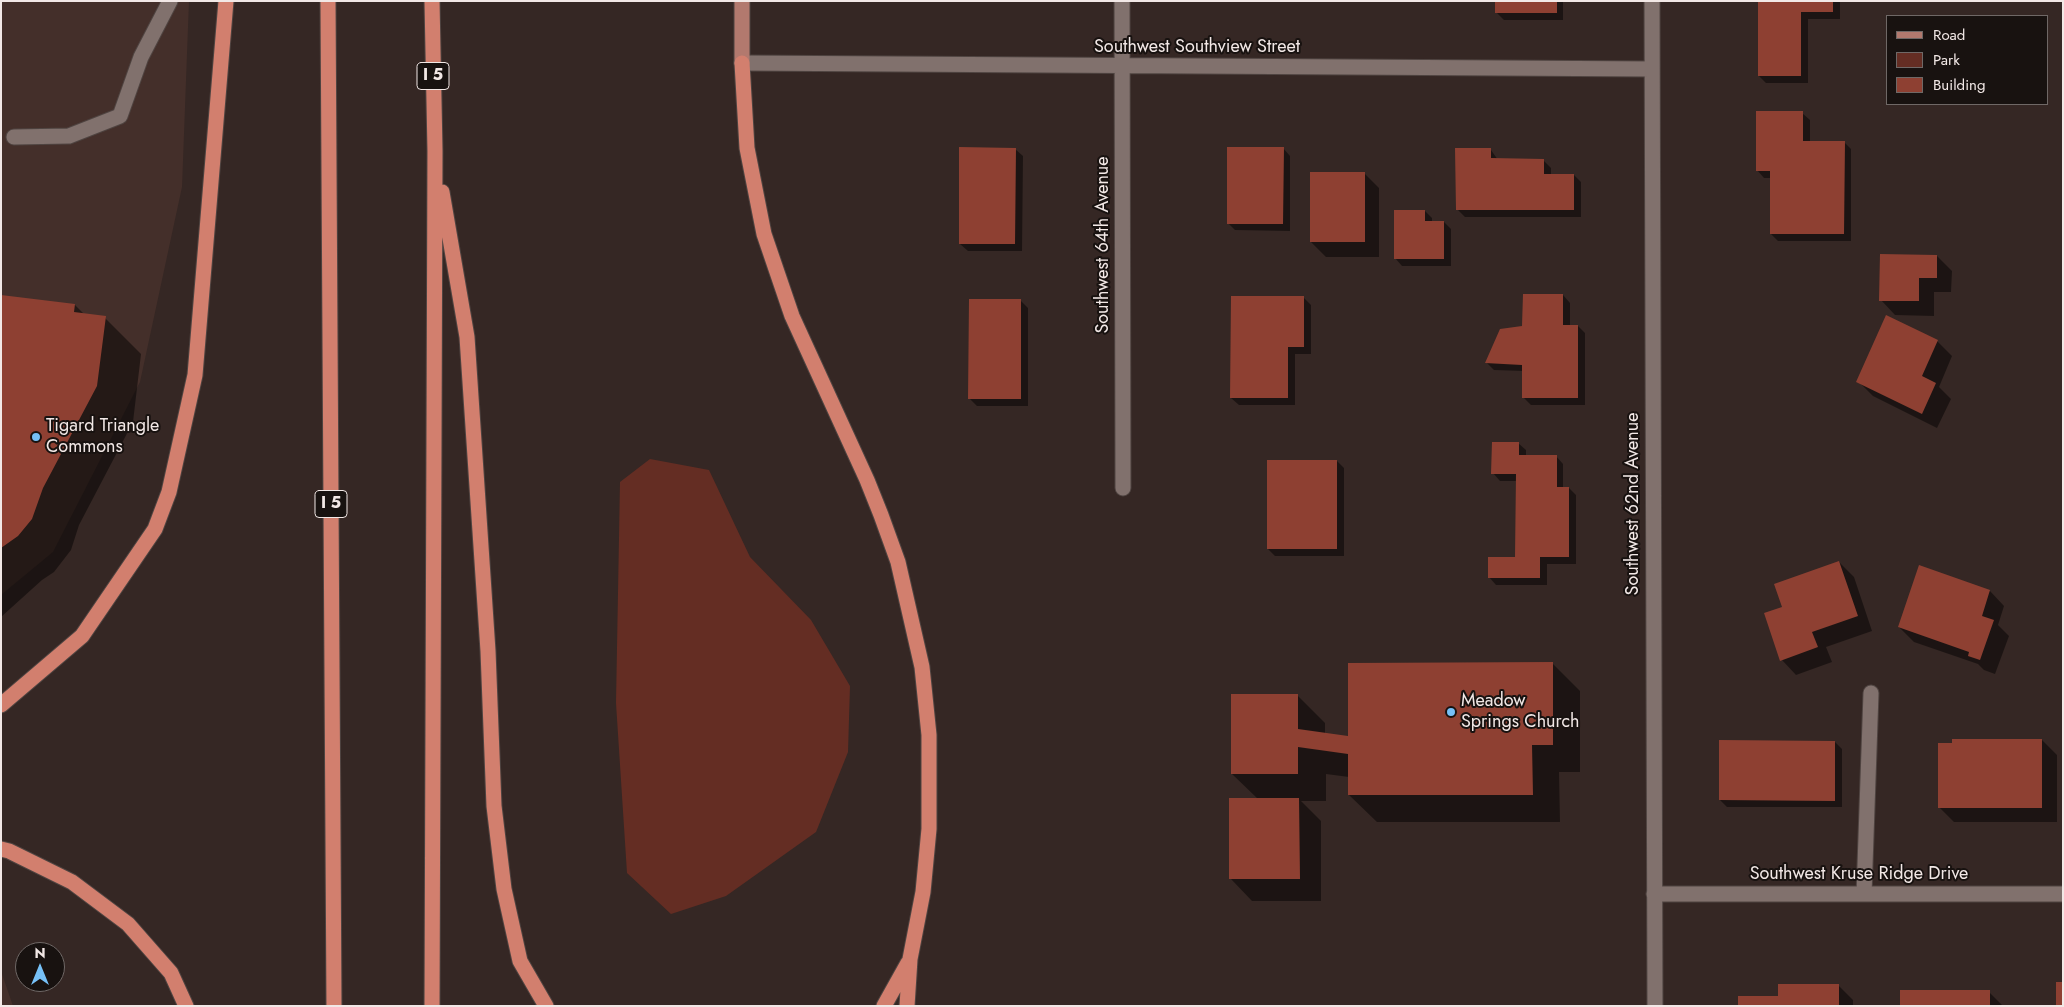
<!DOCTYPE html>
<style>
body{margin:0}
#map{position:relative;width:2064px;height:1007px;overflow:hidden;background:#352724;font-family:Jost,sans-serif}
canvas{display:block}
.frame{position:absolute;inset:0;border:2px solid #f2e8e6;pointer-events:none}
.legend{position:absolute;left:1886px;top:15px;width:162px;height:90px;box-sizing:border-box;background:#181210;border:1px solid #6f6866;margin:0;padding:6px 9px;list-style:none;font-size:15px;color:#f2e8e6}
.legend li{display:flex;align-items:center;gap:10px;height:25px}
.legend b{width:25px;border:1px solid #6f6866}
.north{position:absolute;left:15px;top:942px;width:50px;height:50px;box-sizing:border-box;background:#181210;border:1px solid #6f6866;border-radius:50%;rotate:0deg;font-size:14px;font-weight:700;line-height:20px;text-align:center;color:#f2e8e6}
.north::after{content:'';display:block;margin:auto;width:18px;height:22px;background:#76c0f7;clip-path:polygon(50% 0,100% 100%,50% 72%,0 100%)}
</style>
<div id="map">
<canvas width="2064" height="1007"></canvas>
<div class="frame"></div>
<ul class="legend">
<li><b style="height:6px;background:#b2796e"></b>Road</li>
<li><b style="height:14px;background:#642d23"></b>Park</li>
<li><b style="height:14px;background:#8e4032"></b>Building</li>
</ul>
<div class="north">N</div>
</div>
<script>
const context = document.querySelector('canvas').getContext('2d');
context.lineJoin = 'round';
function paint(path, color) { context.fillStyle = color; context.fill(path, 'evenodd'); }
const poly = rows => new Path2D(rows.map(r => 'M' + r).join(''));
function trace(path, color, width, dash) { context.strokeStyle = color; context.lineWidth = width; context.lineCap = dash ? 'butt' : 'round'; context.setLineDash(dash || []); context.stroke(path); }
function label(font, color, halo, rows, align = 'center') {
  context.font = font + ' Jost,sans-serif'; context.lineWidth = 4; context.setLineDash([]); context.textBaseline = 'middle'; context.strokeStyle = halo; context.fillStyle = color; for (const [text, x, y, turn = 0] of rows) {
    context.save(); context.translate(x, y); context.rotate((+turn || 0) * Math.PI / 180); context.textAlign = isNaN(turn) ? turn : align; if (halo) context.strokeText(text, 0, 0); context.fillText(text, 0, 0); context.restore();
  }
}
paint(poly([
 [1,1,189,1,182,187,140,382,53,552,1,595],
 [1,971,13,1006,1,1006]
]), '#442f2a');
paint(poly([
 [650,459,709,470,750,557,811,620,850,686,848,752,816,832,726,896,671,914,627,873,616,703,620,482]
]), '#642d23');
paint(poly([
 [1497,1,1563,1,1563,20,1504,20,1497,13],
 [1759,1,1840,1,1840,19,1808,19,1808,83,1766,83,1759,76],
 [1802,113,1810,120,1810,142,1844,142,1851,149,1851,241,1778,241,1771,234,1771,178,1764,178,1757,170],
 [1283,148,1290,156,1290,231,1235,230,1228,223],
 [1015,149,1023,156,1022,251,968,251,960,244],
 [1491,150,1498,160,1543,160,1551,168,1551,175,1574,175,1581,182,1581,217,1465,217,1458,210],
 [1364,173,1379,188,1379,257,1326,257,1311,242],
 [1425,211,1432,218,1432,222,1444,222,1451,229,1451,266,1402,266,1395,258],
 [1937,256,1952,271,1951,292,1934,292,1934,316,1895,315,1881,300],
 [1563,295,1570,303,1570,326,1578,326,1585,333,1585,405,1531,405,1524,398,1524,371,1494,370,1487,363,1501,331,1524,328],
 [1,296,75,305,85,315,105,318,141,354,133,422,79,525,71,550,54,572,42,580,1,617],
 [1304,298,1311,305,1311,354,1295,354,1295,405,1239,405,1231,398],
 [1021,301,1028,308,1028,406,977,406,970,399],
 [1937,341,1952,356,1939,387,1951,399,1937,428,1873,396,1858,381],
 [1518,443,1526,450,1526,456,1556,456,1563,464,1563,488,1569,488,1576,495,1576,564,1547,564,1547,585,1496,585,1489,577,1516,558,1517,481,1500,481,1493,473],
 [1337,461,1344,468,1344,556,1275,556,1268,549],
 [1839,562,1854,577,1872,631,1826,647,1832,662,1796,675,1782,660,1784,608],
 [1990,591,2004,606,1998,625,2009,636,1995,674,1984,670,1978,664,1914,642,1899,627],
 [1552,663,1580,691,1580,772,1559,772,1560,822,1377,822,1349,795,1349,777,1326,774,1326,801,1301,801,1321,821,1321,901,1252,901,1231,879,1258,799,1232,774,1298,696,1325,723,1325,734,1349,737],
 [2042,740,2057,755,2057,822,1954,822,1939,807],
 [1835,742,1842,749,1842,807,1727,807,1720,800],
 [1838,985,1853,1000,1853,1006,1739,1006],
 [1989,992,2003,1006,1901,1006]
]), '#0007');
paint(poly([
 [1495,1,1557,1,1557,13,1495,13],
 [1758,1,1833,1,1833,12,1801,12,1801,76,1758,76],
 [1756,111,1803,111,1803,141,1845,141,1844,234,1770,234,1770,171,1756,171],
 [959,147,1016,148,1015,244,959,244],
 [1227,147,1284,147,1283,224,1227,224],
 [1455,148,1491,148,1491,158,1544,159,1544,174,1574,174,1574,210,1456,210],
 [1310,172,1365,172,1365,242,1310,242],
 [1394,210,1425,210,1425,221,1444,221,1444,259,1394,259],
 [1880,254,1937,255,1937,278,1919,278,1919,301,1879,301],
 [1523,294,1563,294,1563,325,1578,325,1578,398,1522,398,1522,365,1485,363,1500,329,1522,326],
 [1,295,75,304,74,312,106,316,97,386,43,488,32,519,18,536,1,548],
 [1231,296,1304,296,1304,347,1288,347,1288,398,1230,398],
 [969,299,1021,299,1021,399,968,399],
 [1886,315,1938,340,1922,376,1936,383,1922,414,1856,382],
 [1492,442,1519,442,1519,455,1557,455,1557,487,1569,487,1569,557,1540,557,1540,578,1488,578,1488,557,1515,557,1516,474,1491,474],
 [1267,460,1337,460,1337,549,1267,549],
 [1839,561,1858,616,1812,632,1818,647,1780,661,1764,613,1782,607,1774,584],
 [1919,565,1990,590,1982,616,1994,620,1980,660,1968,656,1969,652,1898,627],
 [1553,662,1553,745,1532,745,1533,795,1348,795,1348,754,1298,747,1298,774,1231,774,1231,694,1298,694,1298,729,1348,736,1348,663],
 [1952,739,2042,739,2042,808,1938,808,1938,743,1952,743],
 [1719,740,1835,741,1835,801,1719,800],
 [1229,798,1299,798,1300,879,1229,879],
 [2056,982,2063,982,2063,1006,2056,1006],
 [1778,984,1839,984,1839,1006,1738,1006,1738,996,1778,996],
 [1900,990,1990,990,1990,1006,1900,1006]
]), '#8e4032');
const minor = poly([
 [1122,1,1123,488],
 [1652,1,1655,1006],
 [742,63,1652,69],
 [14,137,69,136,120,116,141,57,170,1],
 [1654,894,2063,894],
 [1864,894,1871,693]
]);
const major = poly([
 [742,1,742,63]
]);
const highway = poly([
 [328,1,334,1006],
 [432,1,435,151,432,1006],
 [742,63,747,148,764,234,792,316,867,480,881,515,898,562,922,667,929,735,929,829,923,892,910,959,907,1006],
 [442,192,467,337,488,651,494,806,504,889,520,961,546,1006],
 [1,705,82,636,155,529,169,492,195,375,226,1],
 [1,849,9,851,72,882,128,924,171,973,186,1006],
 [884,1006,908,963]
]);
trace(minor, '#4f4441', 17);
trace(major, '#4f4441', 17);
trace(highway, '#4f4441', 17);
trace(minor, '#81716d', 15);
trace(major, '#b2796e', 15);
trace(highway, '#d27f6e', 15);
for (const [x, y, r, color] of [
 [36,437,5,"#76c0f7"],
 [1451,712,5,"#76c0f7"]
]) { const dot = new Path2D(); dot.arc(x, y, r, 0, 2 * Math.PI); context.fillStyle = color; context.fill(dot); trace(dot, '#181210', 2); }
for (const [x, y, w] of [
 [433,76,32],
 [331,504,32]
]) { const box = new Path2D(); box.roundRect(x - w / 2, y - 13.5, w, 27, 4); context.fillStyle = '#181210'; context.fill(box); trace(box, '#f2e8e6', 1); }
label('bold 16px', '#f2e8e6', null, [
 ["I 5",433,76],
 ["I 5",331,504]
]);
label('18px', '#f2e8e6', '#181210', [
 ["Southwest Southview Street",1197,48],
 ["Southwest 64th Avenue",1104,245,-90],
 ["Southwest 62nd Avenue",1634,504,-90],
 ["Southwest Kruse Ridge Drive",1859,875]
]);
label('18px', '#f2e8e6', '#181210', [
 ["Tigard Triangle",46,427],
 ["Commons",46,448],
 ["Meadow",1461,702],
 ["Springs Church",1461,723]
], 'left');
</script>
